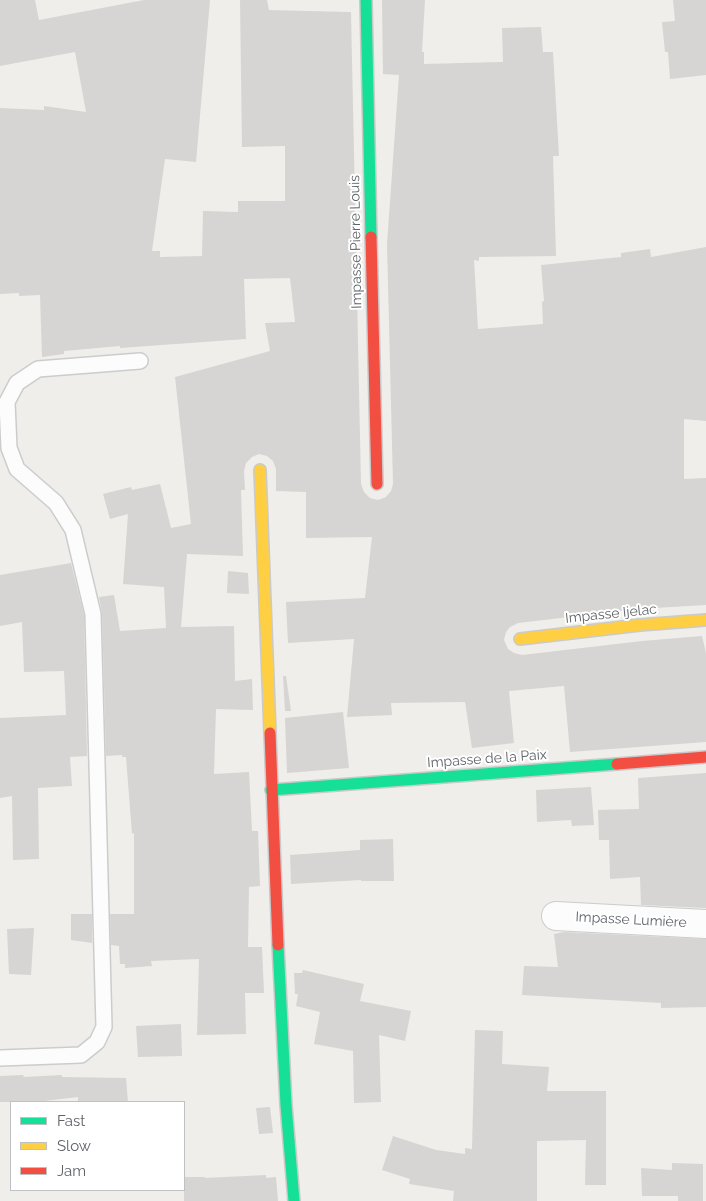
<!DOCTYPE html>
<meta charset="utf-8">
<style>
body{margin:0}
#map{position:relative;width:706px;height:1201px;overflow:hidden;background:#efeeea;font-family:Raleway,sans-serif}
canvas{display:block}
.legend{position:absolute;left:10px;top:1101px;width:175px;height:90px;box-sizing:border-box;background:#fff;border:1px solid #bfc1c3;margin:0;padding:6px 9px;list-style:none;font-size:15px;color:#5f6368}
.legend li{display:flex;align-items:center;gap:10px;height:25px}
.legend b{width:25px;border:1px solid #bfc1c3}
</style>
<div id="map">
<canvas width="706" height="1201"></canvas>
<ul class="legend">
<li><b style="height:6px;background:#16e098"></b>Fast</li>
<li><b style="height:6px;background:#ffcf43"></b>Slow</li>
<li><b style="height:6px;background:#f24e42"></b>Jam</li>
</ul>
</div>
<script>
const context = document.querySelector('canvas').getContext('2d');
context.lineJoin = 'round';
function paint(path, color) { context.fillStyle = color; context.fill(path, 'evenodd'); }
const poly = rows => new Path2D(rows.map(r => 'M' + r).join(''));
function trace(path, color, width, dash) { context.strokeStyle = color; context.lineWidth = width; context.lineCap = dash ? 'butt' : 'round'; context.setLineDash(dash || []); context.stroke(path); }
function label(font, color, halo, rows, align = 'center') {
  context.font = font + ' Raleway,sans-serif'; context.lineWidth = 4; context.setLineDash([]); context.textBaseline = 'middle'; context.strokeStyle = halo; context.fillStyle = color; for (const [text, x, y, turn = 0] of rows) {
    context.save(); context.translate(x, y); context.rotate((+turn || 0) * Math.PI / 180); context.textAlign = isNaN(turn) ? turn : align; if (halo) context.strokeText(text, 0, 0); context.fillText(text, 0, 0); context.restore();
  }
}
paint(poly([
 [0,0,35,0,39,20,144,0,210,0,196,162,165,159,152,251,160,251,160,257,202,256,203,211,238,212,238,201,285,201,285,146,242,147,240,0,267,0,269,10,351,12,361,484,364,492,370,498,378,500,386,497,391,491,393,484,387,244,399,75,383,74,382,0,425,0,422,52,424,52,424,64,503,62,502,28,541,27,543,52,553,52,559,156,553,156,556,256,479,257,479,261,474,260,478,329,543,324,542,302,544,301,541,265,621,257,621,253,650,249,651,257,706,247,706,421,684,419,684,479,706,478,706,605,638,609,518,623,510,627,506,632,504,640,508,649,514,653,522,655,642,641,702,636,706,653,706,742,570,752,564,686,509,691,514,743,472,748,465,702,391,703,392,715,347,717,354,639,288,643,286,602,365,598,372,537,306,538,306,492,276,491,276,469,273,461,267,456,259,454,252,457,246,463,244,471,245,490,241,490,243,556,187,554,181,627,234,626,235,681,252,679,253,710,216,709,214,774,249,772,252,831,258,831,260,886,249,887,248,947,262,947,264,993,245,993,246,1034,197,1035,199,959,151,961,152,966,125,968,125,964,120,964,119,946,111,945,110,914,134,914,134,833,132,834,126,757,122,757,122,755,106,756,102,614,99,597,114,595,120,631,166,628,164,587,123,584,128,514,110,519,103,494,131,487,132,490,160,484,171,528,191,524,175,377,270,351,265,323,295,322,290,278,244,279,246,339,120,348,120,346,64,351,64,354,42,357,40,295,19,296,19,293,0,294,0,108,44,110,44,106,86,112,75,52,0,66],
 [673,0,706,0,706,75,670,79,668,52,665,52,662,22,675,21],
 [71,563,84,615,87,756,70,757,72,786,38,788,39,859,13,860,12,796,0,798,0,718,66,715,64,671,24,672,22,622,0,626,0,575],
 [228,571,248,573,249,594,227,593],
 [283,676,286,676,291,711,285,711],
 [343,712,349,768,287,773,285,718],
 [706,773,706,908,641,905,640,877,610,879,609,840,599,840,598,810,639,809,638,778],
 [591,787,594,825,572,826,571,820,537,822,536,790],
 [393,839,394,881,361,881,361,880,291,884,290,855,360,850,360,840],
 [71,914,92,914,92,943,71,940],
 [34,928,31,975,9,974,7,929],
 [564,932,706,939,706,1007,661,1008,661,1003,522,995,524,966,558,967,554,934],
 [303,970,364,984,360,1001,411,1011,405,1041,379,1035,381,1102,354,1103,353,1051,314,1044,320,1012,296,1006,298,994,295,994,294,973,302,973],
 [181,1024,182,1056,138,1057,136,1026],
 [475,1030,503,1031,502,1064,549,1067,547,1091,606,1091,606,1185,585,1185,586,1140,537,1141,537,1201,453,1201,454,1191,409,1184,410,1179,382,1170,393,1136,436,1150,465,1154,465,1148,472,1149],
 [24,1075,23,1077,62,1075,62,1077,126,1078,128,1102,78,1102,78,1097,36,1102,0,1102,0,1076],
 [270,1107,273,1133,259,1134,256,1108],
 [672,1163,703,1164,703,1201,678,1201,678,1196,642,1196,641,1168,672,1170],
 [266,1175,266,1178,276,1177,278,1201,184,1201,184,1177,205,1177,205,1178]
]), '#d6d5d3');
const lane = poly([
 [0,1058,81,1055,97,1042,104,1027,93,614,73,530,56,503,17,469,9,448,7,402,17,383,38,369,140,361]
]);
const street = poly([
 [556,916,706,924]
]);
const fast = poly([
 [366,0,371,237],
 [271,790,617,764],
 [278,945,286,1105,294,1201]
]);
const slow = poly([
 [260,470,270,733],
 [520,639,640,625,706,620]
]);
const jam = poly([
 [371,237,377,484],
 [270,733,278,945],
 [617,764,706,757]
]);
trace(lane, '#cbcccc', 18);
trace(street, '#cbcccc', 30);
trace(fast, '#cacacb', 14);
trace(slow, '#cacacb', 14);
trace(jam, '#cacacb', 14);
trace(lane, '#fdfcfc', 15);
trace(street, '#fdfcfc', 28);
trace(fast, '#16e098', 11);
trace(slow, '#ffcf43', 11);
trace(jam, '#f24e42', 11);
label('14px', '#5f6368', '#fff', [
 ["Impasse Pierre Louis",356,242,-91],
 ["Impasse Ijelac",611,614,-6],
 ["Impasse de la Paix",487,759,-4],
 ["Impasse Lumière",631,920,3]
]);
</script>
